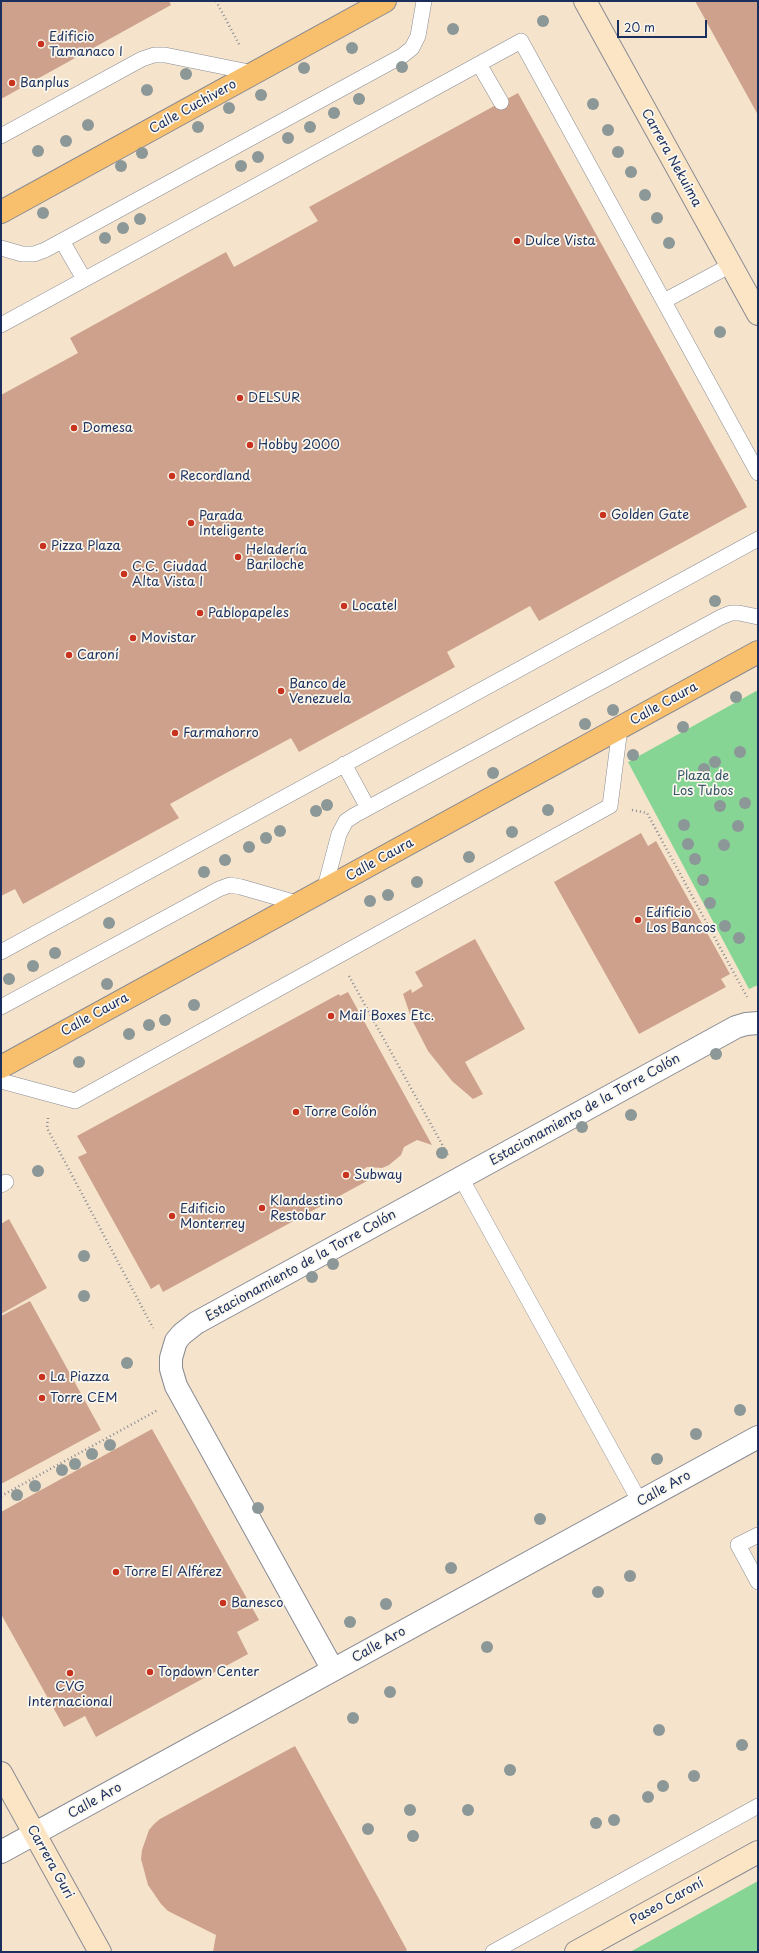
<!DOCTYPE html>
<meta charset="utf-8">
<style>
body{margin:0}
#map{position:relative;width:759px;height:1953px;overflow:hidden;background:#f5e4cb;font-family:"Playpen Sans",sans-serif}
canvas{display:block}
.frame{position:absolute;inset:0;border:2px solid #1b2f5e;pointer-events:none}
.scale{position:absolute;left:617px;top:20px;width:90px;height:18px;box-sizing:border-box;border:2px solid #1b2f5e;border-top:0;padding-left:5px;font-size:12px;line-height:14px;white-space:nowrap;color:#1b2f5e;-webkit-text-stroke:3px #fbf7ec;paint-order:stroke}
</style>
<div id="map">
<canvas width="759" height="1953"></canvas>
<div class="frame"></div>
<div class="scale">20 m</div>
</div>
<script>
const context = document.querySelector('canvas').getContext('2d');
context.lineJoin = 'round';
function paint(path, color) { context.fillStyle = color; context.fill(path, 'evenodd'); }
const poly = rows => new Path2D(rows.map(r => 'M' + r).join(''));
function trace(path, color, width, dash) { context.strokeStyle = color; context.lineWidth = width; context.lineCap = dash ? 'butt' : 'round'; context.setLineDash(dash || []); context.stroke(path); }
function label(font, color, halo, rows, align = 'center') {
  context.font = font + ' "Playpen Sans",sans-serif'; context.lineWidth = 3.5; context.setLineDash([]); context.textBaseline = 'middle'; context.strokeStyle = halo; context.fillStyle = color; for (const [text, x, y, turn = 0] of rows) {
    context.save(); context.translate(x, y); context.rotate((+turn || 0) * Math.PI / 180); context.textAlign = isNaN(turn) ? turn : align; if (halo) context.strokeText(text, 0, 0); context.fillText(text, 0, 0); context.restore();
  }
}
paint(poly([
 [758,690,758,985,749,989,628,762],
 [758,1881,758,1952,630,1952]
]), '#87d595');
paint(poly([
 [1,1,169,1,171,5,1,99],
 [695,1,758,1,758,115],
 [518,93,747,507,539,621,530,606,447,652,455,667,299,752,291,738,217,778,170,804,179,818,23,904,15,889,1,896,1,395,78,353,70,338,226,252,234,267,318,221,309,207],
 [641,833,648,846,656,841,730,974,721,979,726,987,639,1034,554,882],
 [475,939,525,1029,465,1062,483,1094,473,1099,452,1081,428,1051,412,1020,403,994,411,989,412,993,423,986,415,972],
 [348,992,432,1145,417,1140,404,1147,401,1155,389,1165,382,1168,367,1167,361,1171,367,1181,163,1292,159,1284,151,1289,78,1157,87,1153,77,1136,339,994,340,996],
 [9,1219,47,1288,1,1314,1,1224],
 [30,1301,101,1430,1,1484,1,1316],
 [152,1429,259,1620,237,1632,248,1654,96,1737,85,1716,64,1727,1,1614,1,1512],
 [295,1746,407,1950,404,1952,213,1952,216,1935,168,1911,161,1904,148,1885,141,1859,142,1850,149,1830,154,1824,160,1819]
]), '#cda18c');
const lane = poly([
 [479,64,501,102],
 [1,136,142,59,154,55,165,55,254,73],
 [62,241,84,279],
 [1,248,22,254,34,254,45,250,402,56,412,48,418,36,424,1],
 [664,301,731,265],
 [1,325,521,41,758,473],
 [344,764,368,808],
 [324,891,339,834,346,821,355,815,721,617,731,613,739,613,758,617],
 [1,952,758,539],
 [1,1007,219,889,230,885,241,887,300,904],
 [1,1081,75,1101,610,806,620,728],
 [461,1178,640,1502],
 [1,1185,6,1182],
 [758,1535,738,1545,758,1582],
 [493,1952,758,1806]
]);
const street = poly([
 [333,1670,176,1386,171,1369,171,1358,176,1341,182,1334,196,1323,736,1027,746,1024,758,1023],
 [1,1852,758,1437]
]);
const secondary = poly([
 [585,1,758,314],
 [1,1773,100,1952],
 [576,1952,758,1852]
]);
const primary = poly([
 [1,212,385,1],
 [1,1067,758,652]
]);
trace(lane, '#888a94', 16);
trace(street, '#888a94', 24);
trace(secondary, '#888a94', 24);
trace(primary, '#888a94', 24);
trace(poly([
 [216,1,240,46],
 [632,810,647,813,747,997],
 [349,976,448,1155],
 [48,1118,47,1128,153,1328],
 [1,1496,158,1410]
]), '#888a94', 2.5, [1, 3]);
trace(lane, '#fff', 15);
trace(street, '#fff', 22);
trace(secondary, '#fce5c4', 22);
trace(primary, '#f8bf6c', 22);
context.fillStyle = '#8c9797';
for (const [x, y] of [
 [543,21],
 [453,29],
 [352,48],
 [402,67],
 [304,68],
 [186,74],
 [147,90],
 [261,95],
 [359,99],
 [593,104],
 [229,108],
 [334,113],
 [88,125],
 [198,127],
 [310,127],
 [608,130],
 [288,138],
 [66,141],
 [38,151],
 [618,152],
 [142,153],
 [258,157],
 [121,166],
 [241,166],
 [631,172],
 [645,195],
 [43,213],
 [657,218],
 [140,219],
 [123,228],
 [105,238],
 [669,243],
 [720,332],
 [715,601],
 [736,697],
 [613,710],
 [585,724],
 [683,727],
 [740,752],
 [633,755],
 [715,762],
 [704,769],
 [493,773],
 [745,803],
 [327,805],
 [720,806],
 [548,810],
 [316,811],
 [684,825],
 [738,826],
 [280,831],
 [512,832],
 [266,838],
 [688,844],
 [724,845],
 [249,847],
 [469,857],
 [695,859],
 [225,860],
 [204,872],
 [703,880],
 [417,882],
 [388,895],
 [370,901],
 [710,903],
 [109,923],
 [725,926],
 [739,938],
 [55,953],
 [33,966],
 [9,979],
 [107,984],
 [194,1005],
 [165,1020],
 [149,1025],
 [129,1034],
 [716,1054],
 [79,1062],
 [631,1115],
 [582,1127],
 [442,1153],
 [38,1171],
 [84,1256],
 [333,1264],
 [312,1277],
 [84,1296],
 [127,1363],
 [740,1410],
 [696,1434],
 [110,1445],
 [92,1454],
 [657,1459],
 [75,1464],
 [62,1470],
 [35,1486],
 [17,1495],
 [258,1508],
 [540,1519],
 [451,1568],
 [630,1576],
 [598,1592],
 [386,1604],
 [350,1622],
 [487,1647],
 [390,1692],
 [353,1718],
 [659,1730],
 [742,1745],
 [510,1770],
 [694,1776],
 [663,1786],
 [648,1797],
 [410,1810],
 [468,1810],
 [614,1820],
 [596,1823],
 [368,1829],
 [413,1836]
]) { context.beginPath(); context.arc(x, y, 6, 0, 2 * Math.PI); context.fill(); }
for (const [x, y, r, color] of [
 [41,44,4,"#c8321e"],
 [12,83,4,"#c8321e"],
 [517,241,4,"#c8321e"],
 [240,398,4,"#c8321e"],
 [74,428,4,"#c8321e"],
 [250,445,4,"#c8321e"],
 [172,476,4,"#c8321e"],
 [603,515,4,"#c8321e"],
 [191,523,4,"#c8321e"],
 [43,546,4,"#c8321e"],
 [238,557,4,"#c8321e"],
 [124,574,4,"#c8321e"],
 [344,606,4,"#c8321e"],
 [200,613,4,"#c8321e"],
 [133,638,4,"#c8321e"],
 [69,655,4,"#c8321e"],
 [281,691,4,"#c8321e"],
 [175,733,4,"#c8321e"],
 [638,920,4,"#c8321e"],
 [331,1016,4,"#c8321e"],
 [296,1112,4,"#c8321e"],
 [346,1175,4,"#c8321e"],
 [262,1208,4,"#c8321e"],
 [172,1216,4,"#c8321e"],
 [42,1377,4,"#c8321e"],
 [42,1398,4,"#c8321e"],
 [116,1572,4,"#c8321e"],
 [223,1603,4,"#c8321e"],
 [150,1672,4,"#c8321e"],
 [70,1673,4,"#c8321e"]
]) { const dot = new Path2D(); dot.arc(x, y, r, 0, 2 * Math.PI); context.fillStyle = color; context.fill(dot); trace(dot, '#fbf7ec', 1.5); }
label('13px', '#1b2f5e', '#fbf7ec', [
 ["Edificio",49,37],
 ["Tamanaco I",49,52],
 ["Banplus",20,83],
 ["Dulce Vista",525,241],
 ["DELSUR",248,398],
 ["Domesa",82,428],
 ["Hobby 2000",258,445],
 ["Recordland",180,476],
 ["Golden Gate",611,515],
 ["Parada",199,516],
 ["Inteligente",199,531],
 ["Pizza Plaza",51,546],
 ["Heladería",246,550],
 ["Bariloche",246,565],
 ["C.C. Ciudad",132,567],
 ["Alta Vista I",132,582],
 ["Locatel",352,606],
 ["Pablopapeles",208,613],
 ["Movistar",141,638],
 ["Caroní",77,655],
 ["Banco de",289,684],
 ["Venezuela",289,699],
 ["Farmahorro",183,733],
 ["Edificio",646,913],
 ["Los Bancos",646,928],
 ["Mail Boxes Etc.",339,1016],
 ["Torre Colón",304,1112],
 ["Subway",354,1175],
 ["Klandestino",270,1201],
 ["Restobar",270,1216],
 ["Edificio",180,1209],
 ["Monterrey",180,1224],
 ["La Piazza",50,1377],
 ["Torre CEM",50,1398],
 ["Torre El Alférez",124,1572],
 ["Banesco",231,1603],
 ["Topdown Center",158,1672],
 ["CVG",70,1687,"center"],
 ["Internacional",70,1702,"center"]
], 'left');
label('13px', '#1b2f5e', '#fbf7ec', [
 ["Calle Cuchivero",193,107,-29],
 ["Carrera Nekuima",671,158,61],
 ["Calle Caura",664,704,-29],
 ["Calle Caura",380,860,-29],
 ["Calle Caura",95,1015,-29],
 ["Estacionamiento de la Torre Colón",585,1110,-29],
 ["Estacionamiento de la Torre Colón",301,1266,-29],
 ["Calle Aro",664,1489,-29],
 ["Calle Aro",379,1645,-29],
 ["Calle Aro",95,1801,-29],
 ["Carrera Guri",50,1862,61],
 ["Paseo Caroní",667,1902,-29]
]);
label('13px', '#36586c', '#fbf7ec', [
 ["Plaza de",703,776],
 ["Los Tubos",703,791]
]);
</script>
